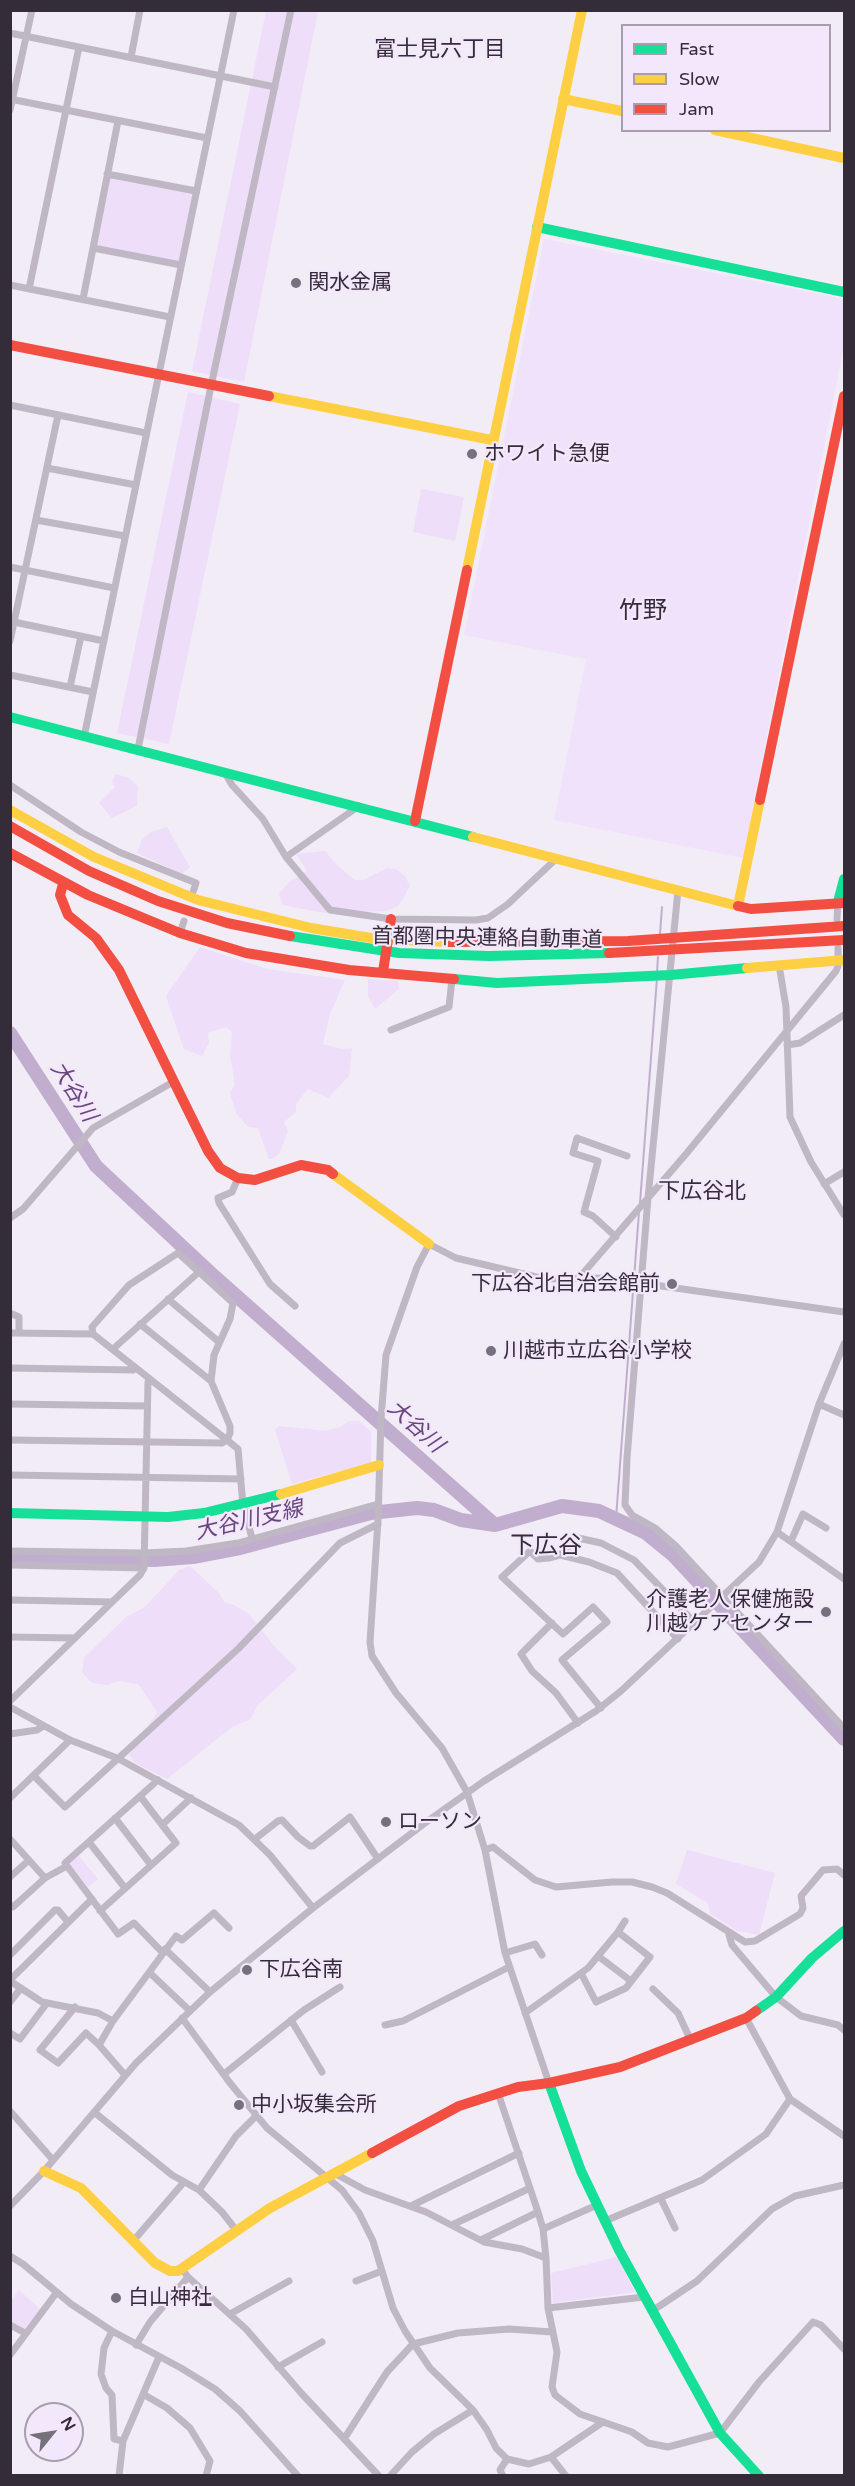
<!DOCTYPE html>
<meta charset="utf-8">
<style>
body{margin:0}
#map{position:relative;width:855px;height:2486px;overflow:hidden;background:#f2ecf7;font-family:"Varela Round",sans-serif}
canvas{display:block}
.frame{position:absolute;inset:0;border:12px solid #342d39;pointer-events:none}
.legend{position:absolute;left:621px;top:24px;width:210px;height:108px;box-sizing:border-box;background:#f3e8fb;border:2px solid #a79dad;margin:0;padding:8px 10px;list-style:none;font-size:18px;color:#342d39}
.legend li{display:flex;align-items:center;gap:12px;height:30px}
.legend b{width:30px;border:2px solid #a79dad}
.north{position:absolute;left:24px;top:2402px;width:60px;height:60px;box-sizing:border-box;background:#f3e8fb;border:2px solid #a79dad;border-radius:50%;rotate:60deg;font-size:16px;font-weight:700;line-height:24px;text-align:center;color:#342d39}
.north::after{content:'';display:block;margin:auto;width:21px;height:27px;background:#76707c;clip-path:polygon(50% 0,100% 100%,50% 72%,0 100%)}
</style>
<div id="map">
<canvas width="855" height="2486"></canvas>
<div class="frame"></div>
<ul class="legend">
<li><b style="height:8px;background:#16e098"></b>Fast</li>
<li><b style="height:8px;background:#ffcf43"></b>Slow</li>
<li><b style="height:8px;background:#f24e42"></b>Jam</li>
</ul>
<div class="north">N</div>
</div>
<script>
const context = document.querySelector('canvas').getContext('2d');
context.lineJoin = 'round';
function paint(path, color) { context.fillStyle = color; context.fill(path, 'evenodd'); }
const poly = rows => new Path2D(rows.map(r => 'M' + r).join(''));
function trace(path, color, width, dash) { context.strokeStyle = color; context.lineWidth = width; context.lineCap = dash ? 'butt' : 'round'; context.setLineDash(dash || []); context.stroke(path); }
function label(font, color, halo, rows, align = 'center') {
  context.font = font + ' "Varela Round","Noto Sans JP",sans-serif'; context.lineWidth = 4.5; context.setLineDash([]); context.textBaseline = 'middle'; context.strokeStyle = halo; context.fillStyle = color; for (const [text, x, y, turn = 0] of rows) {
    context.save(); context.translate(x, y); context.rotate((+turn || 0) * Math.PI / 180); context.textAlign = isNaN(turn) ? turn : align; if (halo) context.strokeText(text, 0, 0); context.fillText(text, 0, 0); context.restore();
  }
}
paint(poly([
 [544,239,844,299,844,345,743,858,554,820,586,659,464,635]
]), '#f0e2fb');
paint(poly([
 [266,11,318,11,244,382,192,371],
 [107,174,196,191,181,265,93,248],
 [188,392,240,404,169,744,117,733],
 [421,489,464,497,455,541,413,532],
 [116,774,129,778,138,786,137,806,112,818,99,803,115,787,112,782],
 [167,827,190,867,182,874,137,853,142,839,151,832],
 [325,851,337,865,355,880,363,880,387,868,396,869,405,876,410,886,403,899,398,906,386,911,324,913,283,905,279,894,288,883,307,871,296,854],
 [200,947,267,969,345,980,330,1014,323,1044,341,1049,352,1048,349,1076,328,1098,308,1089,296,1104,296,1112,284,1122,288,1131,279,1154,273,1159,269,1159,258,1128,248,1127,236,1113,230,1093,235,1085,230,1055,232,1032,226,1027,208,1033,209,1043,202,1056,184,1049,176,1026,166,996],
 [368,979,398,981,399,989,375,1009,368,996],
 [349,1421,359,1421,371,1432,371,1463,292,1484,275,1430,279,1426,326,1431,340,1427],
 [190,1566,218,1592,225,1603,234,1605,249,1614,276,1648,297,1669,257,1706,251,1719,232,1727,167,1779,135,1763,129,1755,157,1712,138,1684,120,1681,107,1685,92,1683,82,1672,84,1658,99,1643,126,1617,145,1607,179,1570],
 [687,1850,775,1873,759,1935,737,1931,710,1914,708,1903,676,1884],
 [78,1855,98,1879,88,1887,68,1863],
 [617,2257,635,2292,553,2303,551,2273],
 [19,2290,40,2309,23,2330,11,2322,11,2301]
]), '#eedef9');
trace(poly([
 [660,934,662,907],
 [657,972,658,957],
 [640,1203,657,978],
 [616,1518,639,1212]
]), '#c1aece', 2);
trace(poly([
 [10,1033,96,1166,215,1277,495,1525],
 [10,1557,154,1560,193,1557,240,1548,371,1513,417,1508,434,1510,461,1520,495,1525,562,1506,599,1511,646,1533,673,1555,844,1739]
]), '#c1aece', 14);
trace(poly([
 [10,33,275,87],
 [131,57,140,10],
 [10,99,207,138],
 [10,110,32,10],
 [107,174,196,191],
 [93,248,181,265],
 [10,285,170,317],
 [29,289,79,47],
 [83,299,118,121],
 [10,405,146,433],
 [47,468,136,485],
 [36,520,125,536],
 [10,567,114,588],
 [14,622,104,641],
 [10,641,58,415],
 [10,675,93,692],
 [70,687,81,636],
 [84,737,234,10],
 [138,749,211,386,291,10],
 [225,773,232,785,263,819,286,857,330,910,391,919,476,920,488,918,508,904,557,858],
 [10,785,81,832,119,852,196,883,193,892],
 [286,857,359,806],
 [678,890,648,1198,627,1458,625,1505,632,1515,655,1528,677,1547,844,1728],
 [837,919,838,902],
 [180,933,184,921],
 [779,965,786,1007,790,1117,811,1162,844,1215],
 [391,1030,449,1007,452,979],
 [787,1045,800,1043,844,1015],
 [238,1178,232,1192,218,1198,219,1203,270,1284,295,1306],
 [824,1184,844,1172],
 [10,1218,23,1209,93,1128,173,1082],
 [616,1237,593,1216,584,1212,598,1161,573,1153,577,1138,627,1156],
 [579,1278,686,1154,836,971,838,966,838,948],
 [168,1299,219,1342],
 [10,1313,19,1317,19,1333],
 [140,1324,211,1381],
 [10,1333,93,1334,227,1440,230,1433,230,1426,211,1381,214,1355,230,1319,233,1303,178,1253,129,1285,92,1327,93,1334],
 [113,1349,200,1271],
 [10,1368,133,1370,136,1368],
 [10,1404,147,1406],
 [819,1404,844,1415],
 [10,1440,222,1443,227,1440,238,1449,243,1505,252,1538],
 [10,1475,241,1479],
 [777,1532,844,1579],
 [791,1541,803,1514,826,1528],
 [10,1551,144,1553,186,1551,238,1543,378,1504],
 [560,1555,589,1562,617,1573,678,1639],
 [10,1565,144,1568],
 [10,1600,112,1602],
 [552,1623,521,1654,532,1671,556,1693,578,1723],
 [10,1637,74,1638],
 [10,1701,140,1575,144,1568,148,1382,150,1379],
 [10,1707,70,1740,117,1758,239,1825,270,1855,313,1908],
 [601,1708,562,1660,607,1622,593,1607,563,1634,502,1577,530,1551,538,1559,549,1558,560,1555,578,1538,601,1543,634,1560,695,1623],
 [10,1734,37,1730,42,1727],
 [34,1776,65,1807,239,1648,340,1543,378,1524],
 [10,1798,70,1740],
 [115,1818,151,1865],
 [163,1824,191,1798],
 [10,1839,45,1878],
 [255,1839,278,1821,282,1820,298,1837,310,1846,313,1846,350,1817,378,1859],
 [89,1842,125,1888],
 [485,1850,493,1847,535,1880,556,1887,612,1882,632,1882,652,1887,667,1893,745,1942,755,1941,800,1914,803,1908,801,1896,823,1870,837,1869,844,1875],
 [67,1866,118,1934,134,1923,163,1953],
 [10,1877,29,1860],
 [10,1905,13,1907,45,1878,67,1866,65,1863,158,1780],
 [100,1911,176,1843,140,1796],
 [729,1935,732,1945,776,1997,801,2016,838,2025,844,2030],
 [165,1949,210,1992],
 [505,1953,535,1944,542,1955],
 [10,1955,55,1910,58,1910,68,1922],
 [598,1956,631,1981],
 [150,1973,190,2011],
 [581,1973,596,2002,626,1988,650,1957,618,1932],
 [10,1980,92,1899],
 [10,1981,42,2002,98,2013,113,2021],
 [653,1989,678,2013,691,2041],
 [10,2002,21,1988],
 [75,2007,40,2050,58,2063,86,2033,99,2045],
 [525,2013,588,1968,618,1932,625,1921],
 [182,2018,230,2083,267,2128,342,2190,359,2213,373,2241,393,2308,405,2331,430,2368,473,2410,487,2430,496,2448,507,2459,529,2464,551,2457,603,2422],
 [746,2018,790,2099,844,2136],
 [291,2020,322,2072],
 [385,2025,403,2021,509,1967],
 [10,2033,20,2039,47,2003],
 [224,2074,304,2010,340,1987],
 [125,2075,99,2045,113,2021,176,1936,182,1940,214,1913,229,1928],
 [549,2083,505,1953,485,1850,467,1792,442,1748,396,1693,372,1656,370,1642,378,1520,381,1419,386,1355,417,1267,429,1244,456,1258,545,1279,605,1278,844,1312],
 [498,2093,538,2212,543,2229,546,2258],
 [10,2111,53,2160],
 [94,2112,172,2175,199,2190,222,2212,236,2230],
 [334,2173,365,2190,426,2212,484,2242,522,2249,546,2258,548,2308,557,2352,552,2387,555,2395,580,2414,632,2432,648,2443,668,2447,720,2433,759,2382,813,2322,821,2325,844,2349],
 [199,2190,236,2136,256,2116],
 [661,2199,675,2228],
 [10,2206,44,2171,136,2063,210,1992,313,1908,429,1820,484,1781,596,1711,621,1691,759,1562,777,1532,819,1404,844,1344],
 [411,2206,519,2153],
 [605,2221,702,2180,766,2134,790,2099],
 [452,2225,530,2188],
 [543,2229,597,2205],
 [134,2240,184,2182],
 [481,2240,538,2212],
 [10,2256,23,2264,71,2304,112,2331,181,2368,215,2389,240,2411,298,2476],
 [182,2269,188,2277,246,2329,302,2394,379,2476],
 [356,2281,382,2271],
 [548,2308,644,2297],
 [652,2311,697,2281,772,2209,795,2196,844,2185],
 [230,2314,289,2281],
 [10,2325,25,2333],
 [112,2331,104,2348,101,2374,106,2388,112,2395,114,2439,123,2441],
 [136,2345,150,2322,188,2277],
 [10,2355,57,2292],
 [278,2367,322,2342],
 [143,2394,167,2408,190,2428,210,2461,206,2476],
 [344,2439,387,2372,413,2344,458,2333,509,2329,552,2332],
 [551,2457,566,2476],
 [119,2476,123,2441,159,2357],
 [390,2476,412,2452,434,2434,473,2410],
 [503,2476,500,2470,507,2459]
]), '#bfb8c4', 7);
trace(poly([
 [537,227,844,292],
 [10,717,473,837],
 [838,902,844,879],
 [290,936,399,953,489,956,609,953],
 [454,979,497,983,670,975,747,968],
 [10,1513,168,1517,204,1513,281,1494],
 [756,2011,776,1997,812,1958,844,1931],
 [549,2083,581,2171,619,2250,720,2433,759,2476]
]), '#16e098', 10);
trace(poly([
 [563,99,622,111],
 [715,130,844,158],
 [269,396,492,440],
 [467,570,582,10],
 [10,810,94,857,198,900,311,928,377,939,447,942],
 [473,837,738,906,760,800],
 [747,968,844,960],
 [333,1174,429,1244],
 [281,1494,379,1465],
 [44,2171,81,2188,155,2263,170,2271,178,2271,270,2208,372,2153]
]), '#ffcf43', 10);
trace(poly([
 [10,345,269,396],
 [760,800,844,396],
 [415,821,467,570],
 [10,826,89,871,158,901,227,923,290,936],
 [10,853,88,895,180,933,246,953,349,970,454,979],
 [63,884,60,895,68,915,96,938,119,970,208,1151,220,1168,238,1178,255,1180,301,1165,328,1170,333,1174],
 [738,906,751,909,844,903],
 [447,942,628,941,844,926],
 [609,953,844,940],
 [383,972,391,919],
 [372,2153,459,2106,518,2087,549,2083,620,2067,746,2018,756,2011]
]), '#f24e42', 10);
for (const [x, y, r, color] of [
 [296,283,6,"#76707c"],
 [472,454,6,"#76707c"],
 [672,1284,6,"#76707c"],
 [491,1351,6,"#76707c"],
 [826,1612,6,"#76707c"],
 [386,1822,6,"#76707c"],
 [247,1970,6,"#76707c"],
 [239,2105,6,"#76707c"],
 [116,2298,6,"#76707c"]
]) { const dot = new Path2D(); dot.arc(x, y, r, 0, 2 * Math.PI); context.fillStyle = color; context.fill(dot); trace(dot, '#f3e8fb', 2); }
label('21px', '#342d39', '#f3e8fb', [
 ["関水金属",308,283],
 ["ホワイト急便",484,454],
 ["下広谷北自治会館前",660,1284,"right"],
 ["川越市立広谷小学校",503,1351],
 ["介護老人保健施設",814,1600,"right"],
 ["川越ケアセンター",814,1624,"right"],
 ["ローソン",398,1822],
 ["下広谷南",259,1970],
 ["中小坂集会所",251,2105],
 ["白山神社",128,2298]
], 'left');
label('21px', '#342d39', '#f3e8fb', [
 ["首都圏中央連絡自動車道",487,939,1]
]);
label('22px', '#342d39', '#f3e8fb', [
 ["富士見六丁目",440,50],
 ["下広谷北",702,1192]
]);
label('italic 22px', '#68467d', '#f3e8fb', [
 ["大谷川",73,1092,58],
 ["大谷川",415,1427,42],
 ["大谷川支線",249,1521,-13]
]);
label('24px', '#342d39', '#f3e8fb', [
 ["竹野",643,612],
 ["下広谷",546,1547]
]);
</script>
